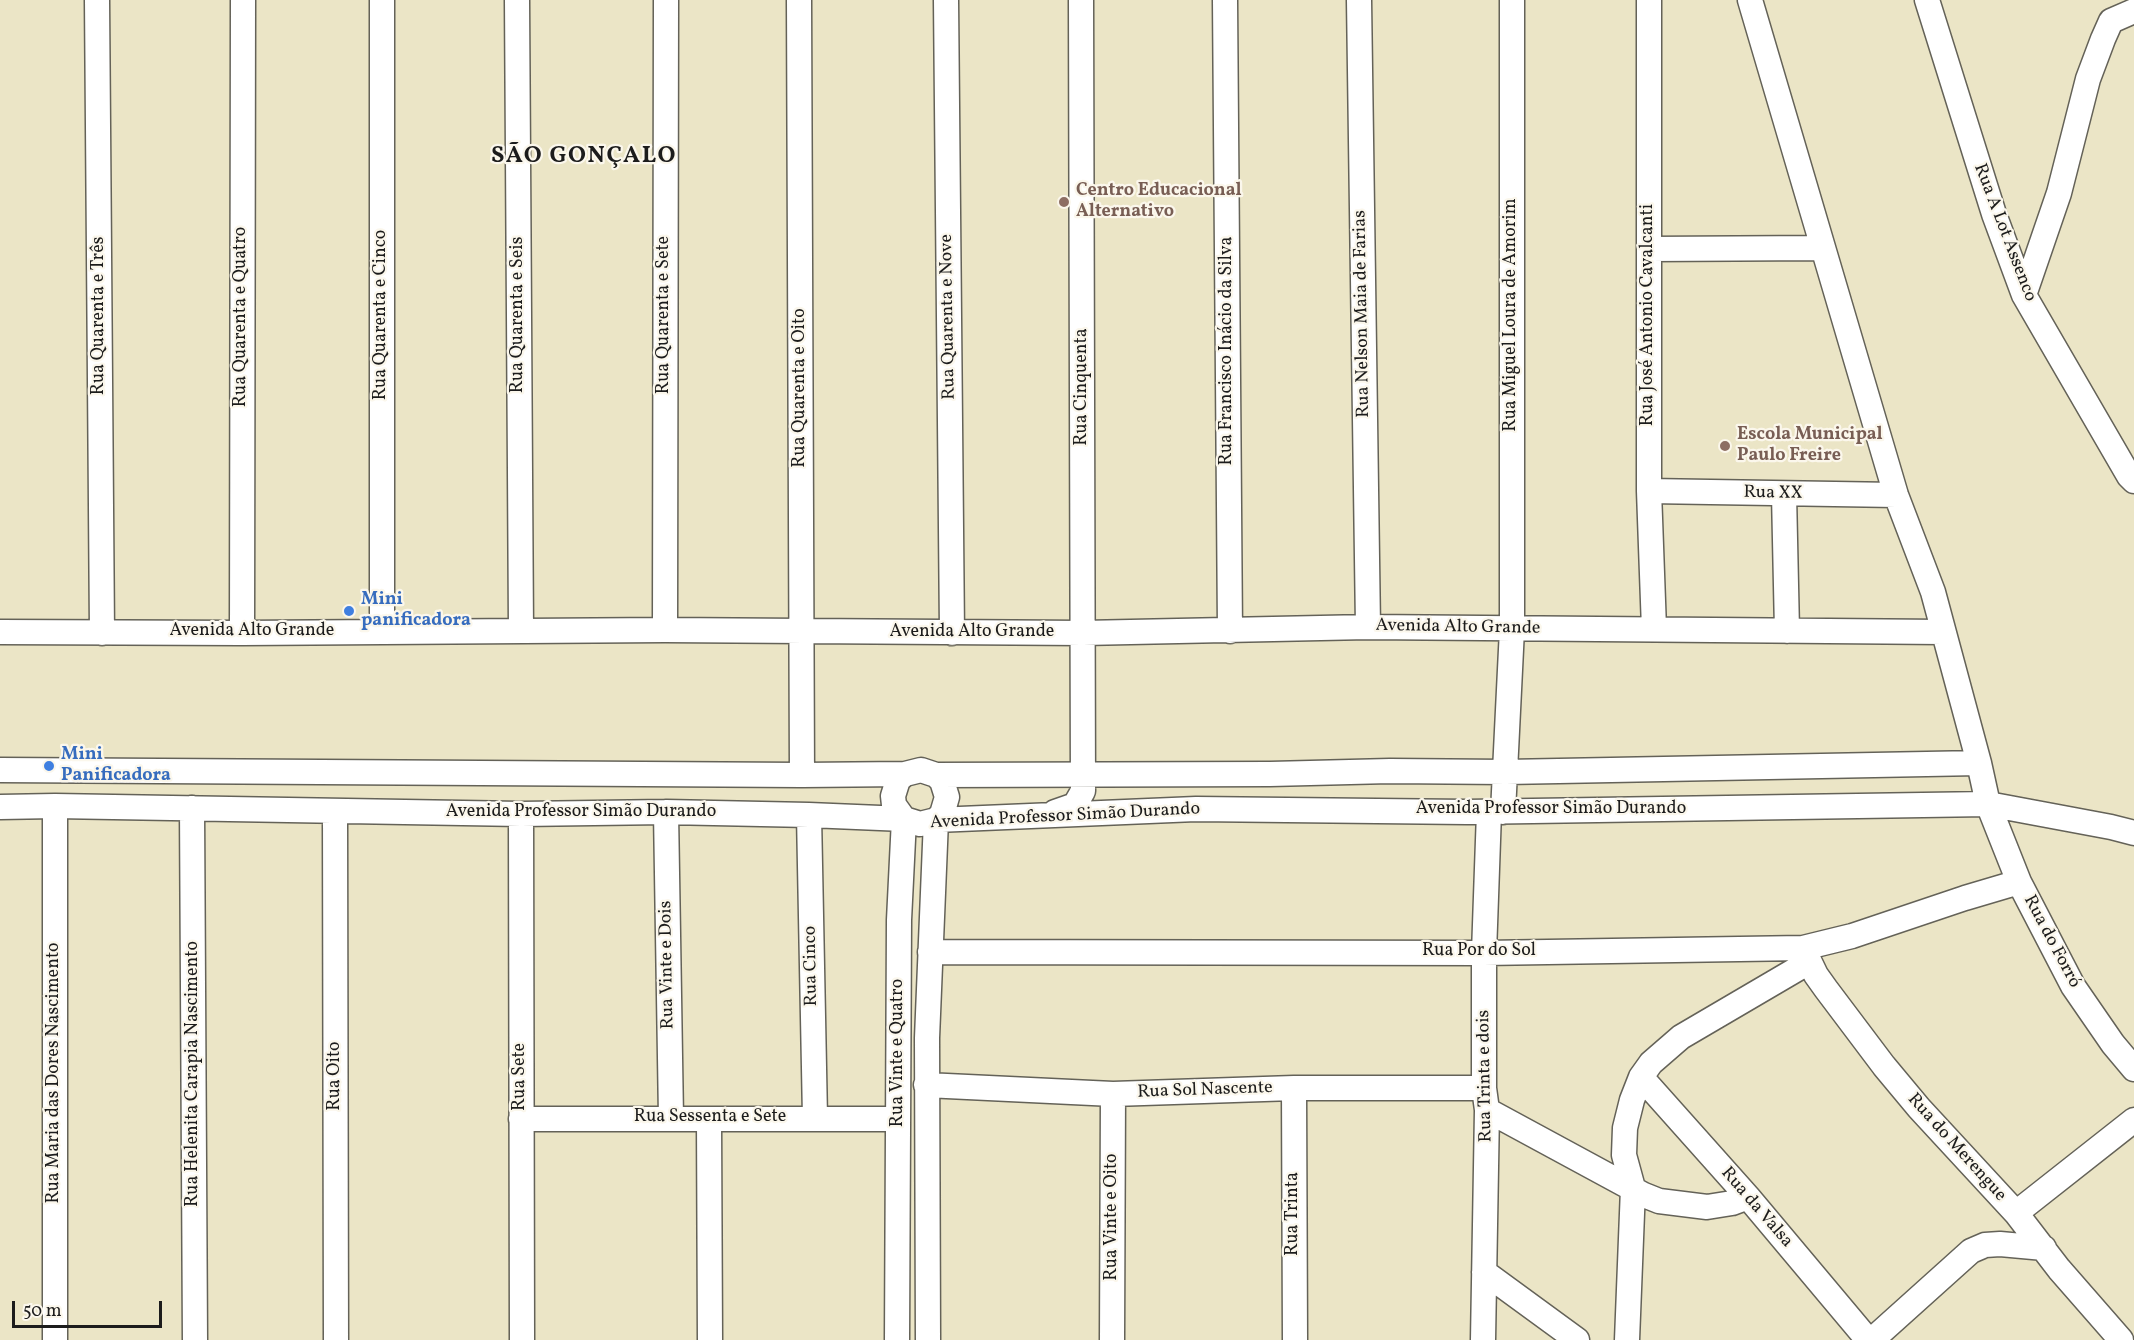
<!DOCTYPE html>
<meta charset="utf-8">
<style>
body{margin:0}
#map{position:relative;width:2134px;height:1340px;overflow:hidden;background:#ebe5c6;font-family:Vollkorn,serif}
canvas{display:block}
.scale{position:absolute;left:12px;top:1301px;width:150px;height:27px;box-sizing:border-box;border:3px solid #1c1c1c;border-top:0;padding-left:8px;font-size:18px;line-height:21px;white-space:nowrap;color:#1c1c1c;-webkit-text-stroke:4px #fbf7ec;paint-order:stroke}
</style>
<div id="map">
<canvas width="2134" height="1340"></canvas>
<div class="scale">50 m</div>
</div>
<script>
const context = document.querySelector('canvas').getContext('2d');
context.lineJoin = 'round';
const poly = rows => new Path2D(rows.map(r => 'M' + r).join(''));
function trace(path, color, width, dash) { context.strokeStyle = color; context.lineWidth = width; context.lineCap = dash ? 'butt' : 'round'; context.setLineDash(dash || []); context.stroke(path); }
function label(font, color, halo, rows, align = 'center') {
  context.font = font + ' Vollkorn,serif'; context.lineWidth = 4.5; context.setLineDash([]); context.textBaseline = 'middle'; context.strokeStyle = halo; context.fillStyle = color; for (const [text, x, y, turn = 0] of rows) {
    context.save(); context.translate(x, y); context.rotate((+turn || 0) * Math.PI / 180); context.textAlign = isNaN(turn) ? turn : align; if (halo) context.strokeText(text, 0, 0); context.fillText(text, 0, 0); context.restore();
  }
}
const minor = poly([
 [97,0,102,633],
 [517,0,521,630],
 [799,0,802,775],
 [946,0,952,633],
 [1225,0,1230,631],
 [1359,0,1368,627],
 [1649,0,1649,491,1654,629],
 [1750,0,1896,495,1933,592,1979,763,1988,804,2019,882,2073,986,2113,1044,2134,1069],
 [1927,0,1994,214,2024,295,2129,476,2134,481],
 [1650,249,1822,248],
 [2024,295,2059,193,2088,79,2103,39,2111,21,2134,11],
 [1649,491,1896,495],
 [1784,494,1787,631],
 [665,630,666,0],
 [382,631,382,0],
 [0,632,242,633,665,630,1083,633,1368,627,1943,632],
 [242,633,243,0],
 [0,770,802,775,905,774,921,770,936,775,1270,774,1390,771,1506,772,1979,763],
 [55,806,55,1340],
 [0,807,55,806,521,814,666,812,809,815,904,819,920,824,936,820,1196,809,1467,812,1988,804,2111,827,2134,833],
 [192,808,195,1340],
 [335,811,336,1340],
 [666,812,671,1118],
 [1055,812,1075,805,1083,791,1081,0],
 [1503,812,1512,629,1512,0],
 [521,814,522,1340],
 [809,815,815,1118],
 [1803,948,1816,975,1826,989,1884,1066,1919,1108,2016,1213,2059,1269,2121,1340],
 [930,952,1484,953,1803,948,1852,936,1965,898,2019,882],
 [1641,1077,1748,1197,1868,1340],
 [926,1085,1113,1094,1294,1088,1484,1088],
 [1294,1088,1295,1340],
 [1487,1110,1644,1195,1659,1201,1707,1207,1732,1203,1748,1197],
 [521,1119,898,1119],
 [709,1120,710,1340],
 [2016,1213,2134,1120],
 [1484,1272,1577,1340],
 [897,1340,899,920,904,819,894,805,893,796,898,780,905,774],
 [928,1340,927,1038,936,820,942,814,947,797,942,781,936,775],
 [1112,1340,1113,1094],
 [1483,1340,1487,1110,1484,1088,1484,953,1489,812],
 [1627,1340,1633,1188,1624,1155,1625,1128,1632,1100,1641,1077,1651,1063,1681,1037,1809,962],
 [1872,1340,1971,1251,1985,1245,2000,1244,2044,1248]
]);
trace(minor, '#646258', 27);
trace(minor, '#fff', 24);
for (const [x, y, r, color] of [
 [1064,202,6,"#8d6e63"],
 [1725,446,6,"#8d6e63"],
 [349,611,6,"#3f7fe0"],
 [49,766,6,"#3f7fe0"]
]) { const dot = new Path2D(); dot.arc(x, y, r, 0, 2 * Math.PI); context.fillStyle = color; context.fill(dot); trace(dot, '#fbf7ec', 2); }
label('bold 18px', '#785e54', '#fbf7ec', [
 ["Centro Educacional",1076,192],
 ["Alternativo",1076,213],
 ["Escola Municipal",1737,436],
 ["Paulo Freire",1737,457]
], 'left');
label('18px', '#1c1c1c', '#fbf7ec', [
 ["Rua A Lot Assenco",2004,233,69],
 ["Rua Nelson Maia de Farias",1363,314,-91],
 ["Rua Quarenta e Cinco",382,315,-90],
 ["Rua Quarenta e Seis",519,315,-90],
 ["Rua Quarenta e Sete",665,315,-90],
 ["Rua Miguel Loura de Amorim",1512,315,-90],
 ["Rua José Antonio Cavalcanti",1649,315,-90],
 ["Rua Quarenta e Três",100,316,-90],
 ["Rua Quarenta e Quatro",242,317,-90],
 ["Rua Quarenta e Nove",949,317,-91],
 ["Rua Francisco Inácio da Silva",1228,351,-90],
 ["Rua Cinquenta",1083,387,-90],
 ["Rua Quarenta e Oito",801,388,-90],
 ["Rua XX",1773,494,1],
 ["Avenida Alto Grande",1458,628,1],
 ["Avenida Alto Grande",252,632],
 ["Avenida Alto Grande",972,633],
 ["Avenida Professor Simão Durando",1551,810],
 ["Avenida Professor Simão Durando",581,813],
 ["Avenida Professor Simão Durando",1065,817,-3],
 ["Rua do Forró",2051,942,62],
 ["Rua Por do Sol",1479,952],
 ["Rua Vinte e Dois",668,965,-91],
 ["Rua Cinco",812,966,-91],
 ["Rua Vinte e Quatro",899,1053,-90],
 ["Rua Maria das Dores Nascimento",55,1073,-90],
 ["Rua Helenita Carapia Nascimento",194,1074,-90],
 ["Rua Oito",336,1076,-90],
 ["Rua Trinta e dois",1486,1076,-91],
 ["Rua Sete",521,1077,-90],
 ["Rua Sol Nascente",1205,1091,-2],
 ["Rua Sessenta e Sete",710,1118],
 ["Rua do Merengue",1956,1148,48],
 ["Rua da Valsa",1756,1208,49],
 ["Rua Trinta",1294,1214,-90],
 ["Rua Vinte e Oito",1113,1217,-90]
]);
label('bold 18px', '#366cbe', '#fbf7ec', [
 ["Mini",361,601],
 ["panificadora",361,622],
 ["Mini",61,756],
 ["Panificadora",61,777]
], 'left');
context.letterSpacing = '1.5px';
label('bold 24px', '#1c1c1c', '#fbf7ec', [
 ["SÃO GONÇALO",584,158]
]);
context.letterSpacing = '0px';
</script>
